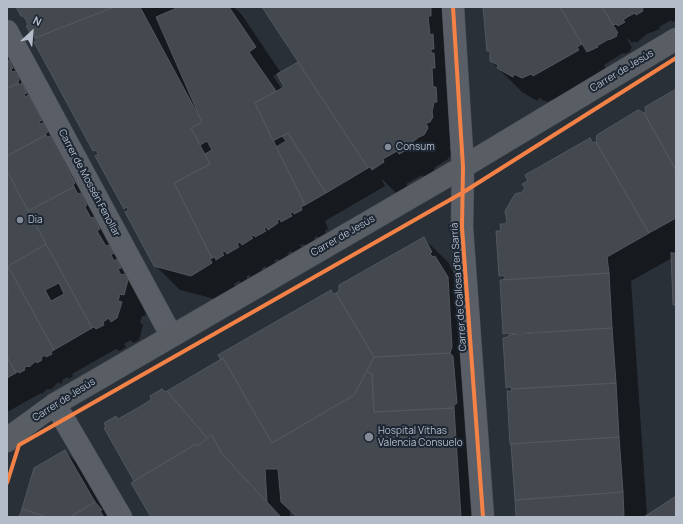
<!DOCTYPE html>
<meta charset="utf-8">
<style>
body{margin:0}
#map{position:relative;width:683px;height:524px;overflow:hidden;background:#2a3038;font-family:Manrope,sans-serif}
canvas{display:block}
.frame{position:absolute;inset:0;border:8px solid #b4bcc9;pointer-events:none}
.north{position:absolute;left:12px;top:12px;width:40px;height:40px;-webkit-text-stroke:3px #1d2633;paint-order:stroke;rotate:26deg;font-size:11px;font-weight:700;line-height:16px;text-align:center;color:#b4bcc9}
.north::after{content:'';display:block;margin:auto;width:14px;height:18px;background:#b4bcc9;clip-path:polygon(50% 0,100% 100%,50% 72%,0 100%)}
</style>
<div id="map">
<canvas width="683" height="524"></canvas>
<div class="frame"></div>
<div class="north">N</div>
</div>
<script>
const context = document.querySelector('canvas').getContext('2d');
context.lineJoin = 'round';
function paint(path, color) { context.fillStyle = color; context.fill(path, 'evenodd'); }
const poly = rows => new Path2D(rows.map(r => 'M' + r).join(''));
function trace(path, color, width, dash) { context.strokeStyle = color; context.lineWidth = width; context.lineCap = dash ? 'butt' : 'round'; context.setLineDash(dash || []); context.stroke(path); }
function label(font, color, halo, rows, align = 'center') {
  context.font = font + ' Manrope,sans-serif'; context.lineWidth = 4; context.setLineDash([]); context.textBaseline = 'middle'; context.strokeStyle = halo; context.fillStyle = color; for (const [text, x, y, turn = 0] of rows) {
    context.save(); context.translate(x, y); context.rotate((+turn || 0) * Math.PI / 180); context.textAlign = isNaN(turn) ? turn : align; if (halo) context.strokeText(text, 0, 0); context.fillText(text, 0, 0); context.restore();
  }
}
paint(poly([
 [19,7,234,7,242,15,281,73,298,63,301,67,263,7,451,7,455,146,449,147,452,153,448,159,434,168,435,171,424,178,422,175,406,184,408,187,397,194,381,178,385,186,325,221,328,229,325,231,326,234,319,238,317,236,314,238,315,240,306,246,304,244,300,245,302,248,293,253,291,251,288,253,289,256,280,261,278,259,274,260,276,263,267,269,265,266,261,269,263,271,252,278,249,275,246,277,248,280,242,283,239,281,237,282,234,284,236,288,215,299,180,290,155,265],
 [277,74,285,87,282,89,273,76],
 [310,82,313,82,322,96,320,97],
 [484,7,676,7,676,20,673,22,671,20,659,27,660,29,647,34,636,43,635,41,632,43,626,36,632,48,630,49,631,51,625,54,623,53,604,65,606,69,558,100,556,98,547,102,539,98,537,101,522,92,491,61,491,53,488,50],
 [7,40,149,303,145,316,142,316,140,322,143,325,139,340,133,343,131,340,124,344,126,347,119,351,116,349,72,374,73,376,69,379,68,377,62,380,63,382,60,384,58,382,52,389,47,389,42,394,41,393,7,412],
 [676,90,676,307,674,304,672,258,631,281,647,516,676,497,676,517,517,517,508,392,512,392,507,387,509,338,504,333,505,280,500,276,502,232,523,193,590,139,595,144,643,116],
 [423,238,448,262,456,277,483,517,297,517,290,510,290,517,152,517,135,481,105,428,222,360,331,291,334,295],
 [65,451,87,473,112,517,20,517]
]), '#0007');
const building = poly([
 [16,7,114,7,35,38,34,35,32,36,26,26,28,25,26,20,23,16,21,16,16,7],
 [114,7,140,7,202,122,191,128,210,164,174,183,212,258,210,259,212,263,191,276,154,266,125,212,128,210,127,207,124,209,95,156,98,154,95,150,93,151,34,42,37,41,35,38,114,7],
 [179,7,229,7,256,47,249,52,276,91,255,103,305,205,301,207,302,210,294,214,293,212,290,213,292,216,281,222,280,219,277,221,278,223,268,230,266,227,264,229,266,231,255,237,253,235,251,236,253,238,242,245,240,242,237,244,239,247,227,254,225,251,222,253,224,255,216,260,215,257,212,258,174,183,210,164,205,154,212,150,207,141,200,145,191,128,202,122,156,17,179,7],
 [262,7,431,7,431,16,428,16,430,35,433,34,434,49,431,49,431,53,434,53,435,68,432,68,433,87,436,87,437,102,434,102,432,112,433,117,430,122,426,123,428,128,424,135,419,137,410,144,412,147,399,154,397,151,383,159,384,162,372,170,370,167,368,168,262,7],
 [483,7,560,7,582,44,577,47,579,50,533,76,531,74,522,78,514,74,513,77,497,68,498,65,490,61,490,51,487,51,483,7],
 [560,7,602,7,618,33,616,34,617,36,609,40,609,39,597,46,598,47,587,52,560,7],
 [602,7,645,7,642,9,643,11,636,15,635,13,629,16,623,20,625,22,618,26,616,24,613,25,602,7],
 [9,60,13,68,11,69,12,72,15,71,19,79,18,83,7,89,7,61,9,60],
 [298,62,368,168,326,193,288,133,273,141,255,103,284,87,277,74,298,62],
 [18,83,19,85,22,83,27,93,24,94,25,97,28,95,42,120,39,122,40,124,43,123,48,132,45,134,46,135,7,156,7,89,18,83],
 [676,89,676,170,644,113,646,113,645,107,676,89],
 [638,110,644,113,676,170,676,218,649,233,596,142,597,135,638,110],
 [288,133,326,193,305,205,276,147,286,141,282,136,288,133],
 [46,135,47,137,50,136,75,183,73,185,74,187,28,211,7,171,7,156,46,135],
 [590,138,593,143,596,142,649,233,607,257,609,273,504,280,504,276,499,276,496,231,501,231,500,224,505,224,507,221,505,211,515,194,522,192,525,188,522,184,528,181,525,175,590,138],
 [7,171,46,244,7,267,7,171],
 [74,187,78,194,81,193,87,205,85,207,91,218,94,217,100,229,97,231,106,246,109,245,114,253,111,255,114,261,117,259,121,268,118,269,121,275,124,274,128,280,124,295,120,294,118,301,122,302,117,318,111,322,109,318,103,322,104,325,96,329,94,327,92,328,28,211,74,187],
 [424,237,432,252,430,254,433,257,435,256,448,277,452,347,450,353,374,357,336,293,339,291,339,285,424,237],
 [46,244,92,328,54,350,8,266,46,244],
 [59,283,64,294,51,301,45,290,59,283],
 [671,253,676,253,676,305,673,305,671,253],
 [8,266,54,350,51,352,52,354,46,357,45,355,41,358,42,360,37,363,36,361,29,367,28,366,25,367,24,368,25,370,19,373,18,371,16,373,7,357,8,266],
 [609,273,612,328,503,334,500,280,609,273],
 [331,290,333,294,336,293,374,357,354,395,272,443,223,358,221,360,218,355,331,290],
 [612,328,616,383,511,389,511,387,506,388,503,338,508,337,508,335,612,328],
 [450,353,453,356,457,403,454,405,454,408,374,412,372,374,367,371,374,357,450,353],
 [7,357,16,373,7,378,7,357],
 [223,358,272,443,354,395,367,371,372,374,374,412,454,408,461,517,297,517,281,502,278,469,265,469,267,502,222,454,212,435,207,438,167,391,223,358],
 [616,383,619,437,510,444,507,391,512,391,511,389,616,383],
 [162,389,165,392,167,391,207,438,198,446,196,444,134,481,104,428,106,427,104,423,116,416,118,419,127,414,151,400,150,396,162,389],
 [212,435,222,454,281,517,151,517,131,483,196,444,198,446,212,435],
 [619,437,623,492,515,500,511,444,619,437],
 [65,450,95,502,70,517,46,517,22,509,34,468,65,450],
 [623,492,624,517,516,517,515,500,623,492],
 [676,496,676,517,644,517,676,496],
 [95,502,102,510,100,511,104,517,70,517,95,502],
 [22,509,35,513,46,517,19,517,22,509]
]);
paint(building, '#444950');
trace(building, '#52575f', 1);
const street = poly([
 [453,7,463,167,462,227,483,517],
 [7,31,171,335],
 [55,404,121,517]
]);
const secondary = poly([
 [7,441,11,436,55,404,463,167,676,39]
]);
trace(street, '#484c53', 23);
trace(secondary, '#484c53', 23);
trace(street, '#5a5e66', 22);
trace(secondary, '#595d64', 22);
trace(poly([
 [453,7,463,167,462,227,483,517],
 [7,483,19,445,462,193,676,58]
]), '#f48246', 4);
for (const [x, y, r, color] of [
 [388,147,4,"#848b96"],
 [20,220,4,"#848b96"],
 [369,437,5,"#848b96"]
]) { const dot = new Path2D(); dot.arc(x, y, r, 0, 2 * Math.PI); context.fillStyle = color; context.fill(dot); trace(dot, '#1d2633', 1.5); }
label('10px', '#b4bcc9', '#1d2633', [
 ["Carrer de Jesús",622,71,-31],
 ["Carrer de Mossén Fenollar",89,183,62],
 ["Carrer de Jesús",343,236,-30],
 ["Carrer de Callosa d'en Sarrià",459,287,-94],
 ["Carrer de Jesús",64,400,-32]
]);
label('10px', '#b4bcc9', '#1d2633', [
 ["Consum",396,147],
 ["Dia",28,220],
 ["Hospital Vithas",378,431],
 ["Valencia Consuelo",378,443]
], 'left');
</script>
